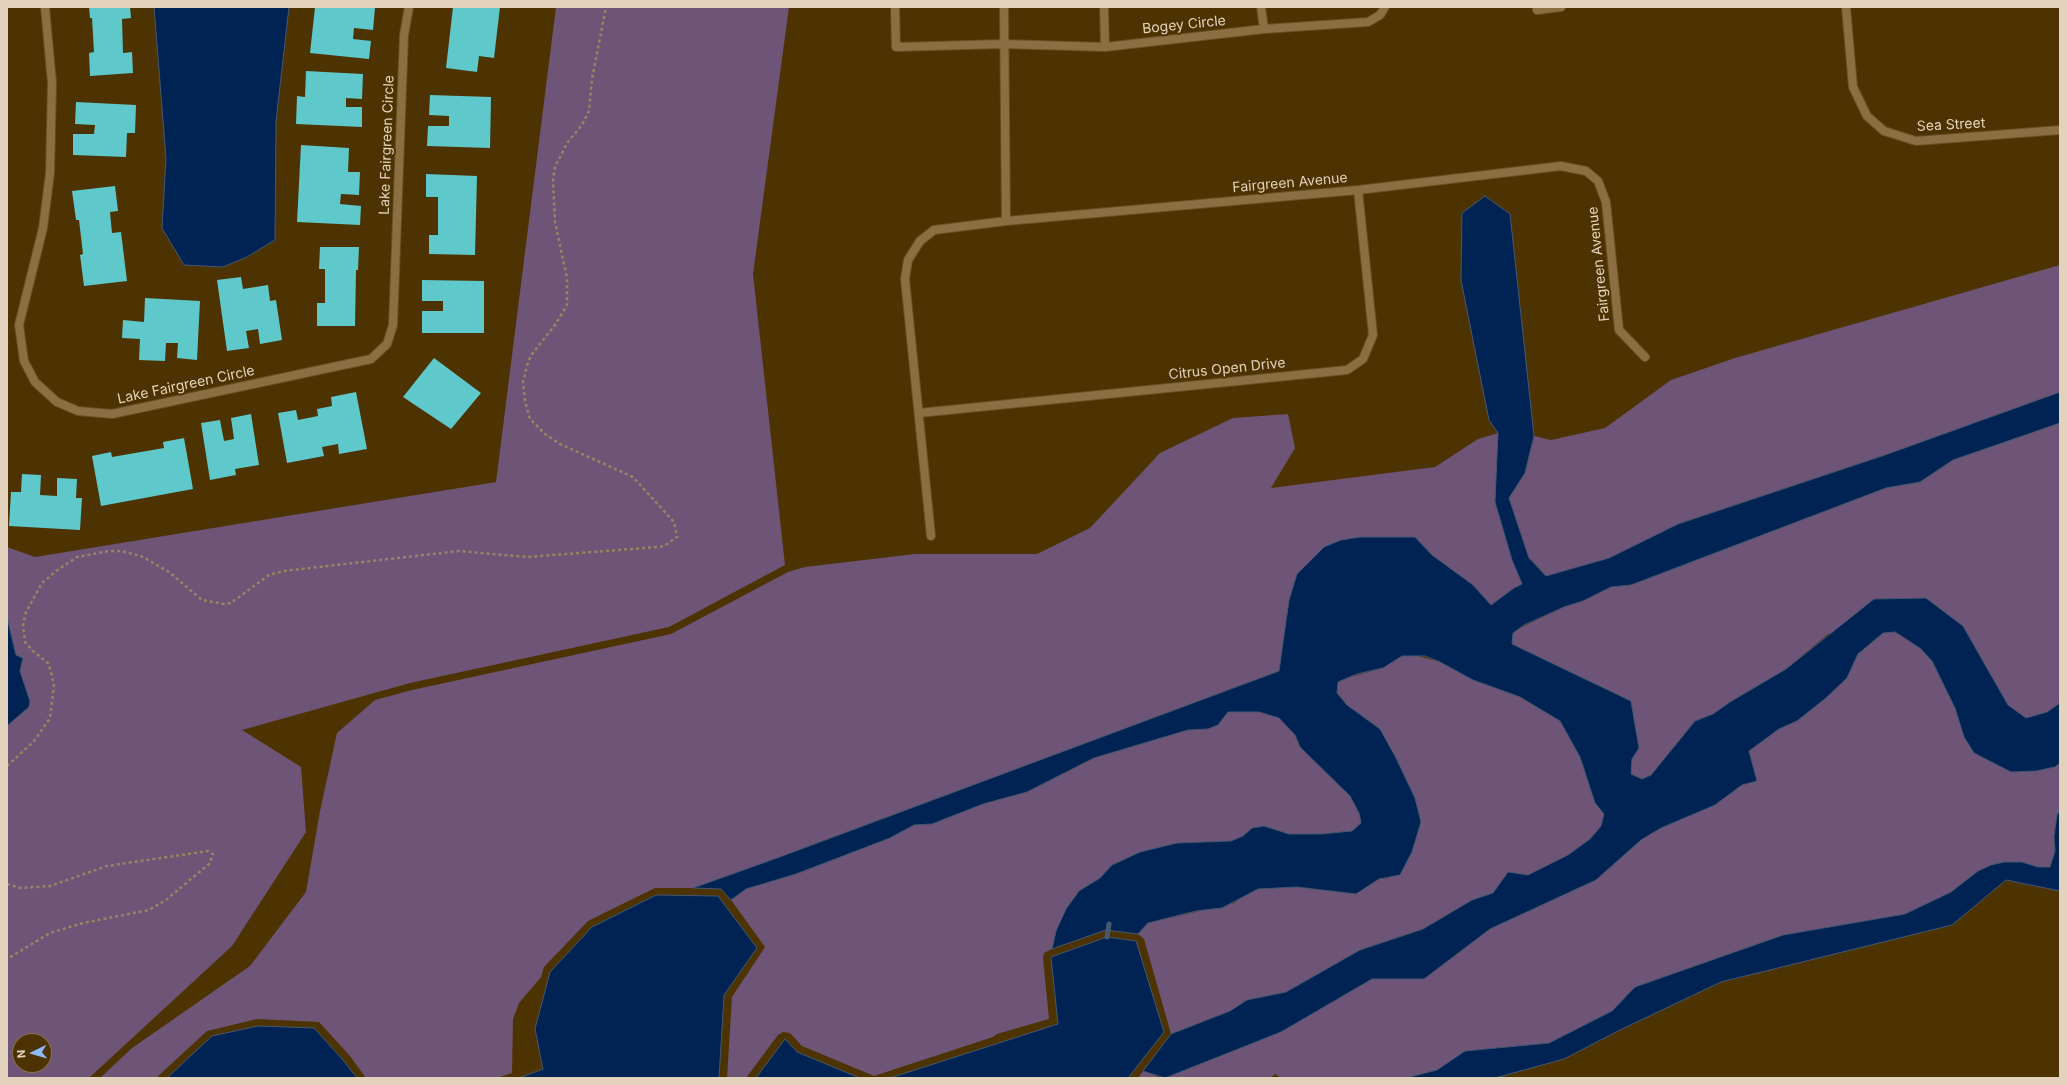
<!DOCTYPE html>
<style>
body{margin:0}
#map{position:relative;width:2067px;height:1085px;overflow:hidden;background:#4d3301;font-family:Inter,sans-serif}
canvas{display:block}
.frame{position:absolute;inset:0;border:8px solid #e3d3bc;pointer-events:none}
.north{position:absolute;left:12px;top:1033px;width:40px;height:40px;box-sizing:border-box;background:#4d3301;border:1px solid #89734c;border-radius:50%;rotate:265deg;font-size:11px;font-weight:700;line-height:16px;text-align:center;color:#e3d3bc}
.north::after{content:'';display:block;margin:auto;width:14px;height:18px;background:#8bbafc;clip-path:polygon(50% 0,100% 100%,50% 72%,0 100%)}
</style>
<div id="map">
<canvas width="2067" height="1085"></canvas>
<div class="frame"></div>
<div class="north">N</div>
</div>
<script>
const context = document.querySelector('canvas').getContext('2d');
context.lineJoin = 'round';
function paint(path, color) { context.fillStyle = color; context.fill(path, 'evenodd'); }
const poly = rows => new Path2D(rows.map(r => 'M' + r).join(''));
function trace(path, color, width, dash) { context.strokeStyle = color; context.lineWidth = width; context.lineCap = dash ? 'butt' : 'round'; context.setLineDash(dash || []); context.stroke(path); }
function label(font, color, halo, rows, align = 'center') {
  context.font = font + ' Inter,sans-serif'; context.lineWidth = 4; context.setLineDash([]); context.textBaseline = 'middle'; context.strokeStyle = halo; context.fillStyle = color; for (const [text, x, y, turn = 0] of rows) {
    context.save(); context.translate(x, y); context.rotate((+turn || 0) * Math.PI / 180); context.textAlign = isNaN(turn) ? turn : align; if (halo) context.strokeText(text, 0, 0); context.fillText(text, 0, 0); context.restore();
  }
}
paint(poly([
 [556,7,789,7,753,274,785,565,669,627,410,683,242,730,301,767,306,832,232,946,89,1078,7,1078,7,547,35,557,496,482],
 [20,1041,44,1041,44,1065,20,1065],
 [2060,265,2060,392,1885,455,1678,524,1609,558,1546,576,1529,558,1509,498,1525,473,1534,436,1551,440,1605,428,1671,380,1735,358],
 [1288,414,1295,448,1271,488,1435,467,1478,439,1498,433,1495,502,1512,560,1523,584,1514,588,1491,605,1473,585,1432,555,1414,537,1393,537,1324,547,1297,574,1289,600,1279,671,777,858,693,888,655,888,588,921,544,967,541,977,519,1003,513,1019,512,1073,497,1078,366,1078,350,1056,319,1022,257,1019,207,1031,156,1078,100,1078,132,1048,250,966,306,892,320,811,337,733,375,700,412,690,671,634,788,572,805,567,915,554,1037,554,1090,528,1160,453,1233,418],
 [2060,423,2060,703,2047,712,2026,718,2008,705,1963,626,1828,634,1786,669,1730,702,1713,714,1695,721,1651,775,1642,779,1631,774,1632,759,1639,748,1575,675,1512,644,1513,633,1524,626,1564,607,1583,601,1611,587,1631,585,1886,488,1920,482,1953,460],
 [1895,632,1921,649,1932,661,1955,708,1964,737,2054,767,2060,763,2060,810,2057,815,2054,836,2055,851,2050,867,2038,867,2022,862,1978,871,1951,892,1905,914,1783,935,1635,987,1612,1011,1549,1043,1465,1051,1437,1070,1406,1078,1281,1078,1275,1074,1270,1078,1165,1078,1281,1032,1372,979,1424,979,1490,929,1596,880,1641,840,1661,828,1715,805,1742,785,1757,781,1749,751,1779,729,1797,721,1847,678,1858,654,1883,633],
 [1414,655,1440,662,1473,680,1520,697,1560,721,1580,757,1595,803,1604,814,1601,826,1590,839,1568,855,1528,875,1508,872,1493,893,1472,900,1423,929,1360,950,1286,992,1247,1000,1230,1011,1171,1034,1144,939,1138,934,1138,932,1148,923,1234,903,1245,895,1258,889,1297,887,1356,894,1379,879,1389,878,1406,863,1412,852,1415,839,1415,798,1395,756,1360,714,1347,705,1337,693,1338,682,1343,679,1383,668,1402,656],
 [1228,712,1259,712,1279,718,1295,735,1300,747,1350,796,1359,813,1361,823,1352,831,1321,834,1289,834,1264,826,1252,828,1243,836,1231,841,1177,843,1141,852,1112,865,1100,878,1079,891,1056,931,1052,949,1044,953,1043,958,1049,1019,997,1034,993,1037,874,1076,802,1046,790,1033,783,1032,778,1035,746,1078,727,1078,732,997,765,947,731,900,746,889,796,874,890,838,914,825,932,823,983,804,1027,792,1094,758,1188,730,1208,729,1218,725],
 [1143,1071,1162,1078,1138,1078]
]), '#6e5477');
const water = poly([
 [154,7,289,7,276,121,275,240,247,257,223,267,184,265,162,228,166,158,154,7],
 [1485,196,1510,214,1534,436,1525,473,1509,498,1529,558,1546,576,1609,558,1678,524,1885,455,2060,392,2060,423,1953,460,1920,482,1886,488,1631,585,1611,587,1583,601,1564,607,1524,625,1513,633,1512,644,1631,701,1639,748,1632,759,1631,774,1642,779,1651,775,1695,721,1713,714,1730,702,1786,669,1874,599,1926,598,1963,626,2008,705,2026,718,2047,712,2060,703,2060,763,2055,767,2036,771,2011,772,1974,753,1964,737,1955,708,1932,661,1921,649,1903,637,1895,632,1883,633,1858,654,1847,678,1826,698,1797,721,1779,729,1749,751,1757,781,1742,785,1715,805,1661,828,1641,840,1596,880,1490,929,1424,979,1372,979,1281,1032,1165,1078,1143,1071,1171,1034,1230,1011,1247,1000,1286,992,1360,950,1423,929,1472,900,1493,893,1508,872,1528,875,1568,855,1590,839,1601,826,1604,814,1595,803,1580,757,1560,721,1520,697,1473,680,1440,662,1425,656,1402,656,1383,668,1357,674,1338,682,1337,693,1347,705,1380,729,1395,756,1415,798,1421,822,1412,852,1400,875,1379,879,1356,894,1297,887,1258,889,1222,908,1196,911,1148,923,1138,934,1106,930,1052,949,1056,931,1066,909,1079,891,1100,878,1112,865,1140,852,1177,843,1231,841,1243,836,1252,828,1264,826,1289,834,1321,834,1352,831,1361,823,1359,813,1350,796,1300,747,1295,735,1279,718,1259,712,1228,712,1218,725,1208,729,1188,730,1094,758,1027,792,983,804,932,824,914,825,890,838,796,874,746,889,731,900,721,889,693,888,777,858,1279,671,1289,600,1297,574,1324,547,1341,540,1360,537,1415,537,1432,555,1473,585,1491,605,1514,588,1522,584,1512,560,1495,502,1498,433,1489,420,1461,280,1462,213,1485,196],
 [7,617,16,655,23,658,20,671,30,701,29,707,7,726,7,617],
 [2060,810,2060,891,2006,880,1952,925,1721,982,1620,1030,1564,1059,1495,1078,1406,1078,1437,1070,1465,1051,1549,1043,1612,1011,1635,987,1783,935,1905,914,1951,892,1978,871,1991,865,2004,862,2022,862,2038,867,2050,867,2055,851,2054,836,2057,815,2060,810],
 [656,895,718,896,757,948,724,995,719,1078,519,1078,543,1069,535,1029,550,972,592,927,656,895],
 [1107,937,1136,941,1164,1032,1128,1078,890,1078,1058,1024,1051,957,1107,937],
 [258,1026,314,1028,343,1060,357,1078,167,1078,212,1036,258,1026],
 [785,1039,797,1052,860,1078,756,1078,785,1039]
]);
paint(water, '#002353');
trace(water, '#445872', 1);
trace(poly([
 [1107,937,1109,924]
]), '#445872', 5);
paint(poly([
 [89,7,130,7,131,18,122,19,123,53,132,52,133,73,90,76,89,53,94,52,92,18,90,18],
 [315,7,375,8,373,30,354,28,353,39,371,41,369,59,310,53],
 [453,7,500,7,494,58,479,56,477,72,446,68],
 [306,71,363,74,362,99,346,98,346,107,362,107,362,127,296,124,297,96,305,97],
 [430,95,491,97,490,148,427,146,428,126,449,126,449,116,429,115],
 [76,102,136,105,135,133,127,133,126,157,73,155,73,134,94,134,95,125,75,124],
 [301,145,349,148,348,172,360,172,359,195,341,194,340,204,361,206,360,225,297,222],
 [426,174,477,176,475,255,429,254,429,235,438,235,438,197,426,197],
 [115,186,118,211,110,212,112,233,121,232,127,281,84,286,80,255,83,254,79,220,76,220,72,191],
 [320,247,359,247,358,270,356,270,355,326,317,326,317,303,325,303,325,269,319,269],
 [241,277,243,289,268,285,270,301,276,300,282,340,260,344,258,329,246,331,249,348,227,351,217,280],
 [422,280,484,281,484,333,422,333,422,311,443,311,443,301,422,301],
 [145,298,200,301,197,360,177,358,178,343,166,343,165,361,139,360,140,339,122,338,123,320,144,322],
 [434,358,481,393,451,429,403,397],
 [356,392,367,449,339,454,338,444,322,447,324,456,287,463,278,413,296,410,298,420,318,416,317,409,332,406,331,397],
 [251,414,259,465,235,469,236,475,210,480,201,423,220,420,224,441,234,439,231,418],
 [184,438,193,489,101,506,92,456,111,452,112,457,164,448,163,442],
 [22,474,41,475,40,495,57,496,57,478,77,479,76,498,82,498,80,530,9,526,11,492,21,492]
]), '#5ec8ca');
const street = poly([
 [45,7,52,83,50,173,43,228,19,325,24,361,35,382,57,402,78,411,112,414,371,359,387,344,393,325,404,35,409,7],
 [895,7,896,47,1003,44,1105,47,1264,29,1368,22,1380,15,1385,7],
 [1004,7,1006,221],
 [1104,7,1105,47],
 [1261,7,1264,29],
 [1537,7,1537,10,1561,7],
 [1846,7,1853,87,1867,116,1884,131,1916,141,2060,130],
 [919,413,1347,370,1363,359,1373,335,1358,190],
 [931,536,905,279,908,260,920,241,934,230,1006,221,1358,190,1561,166,1586,171,1598,181,1606,202,1619,330,1645,357]
]);
trace(street, '#685023', 10);
trace(poly([
 [7,766,34,741,50,718,54,686,51,672,48,663,34,652,25,642,23,625,26,612,42,583,56,571,77,557,109,551,121,551,141,556,169,572,202,600,224,604,231,603,269,575,284,571,459,551,527,557,658,547,664,546,677,537,674,522,633,477,560,444,545,434,530,419,525,401,523,382,528,362,532,354,555,325,567,305,567,278,555,222,553,180,555,166,560,157,567,143,582,125,589,111,592,79,606,7],
 [7,884,20,888,50,886,107,866,208,851,213,854,209,864,166,900,149,910,83,923,50,933,7,959]
]), '#9a8561', 2.5, [3, 3]);
trace(street, '#8b6f43', 8);
label('14px', '#e3d3bc', '#4d3301', [
 ["Bogey Circle",1184,25,-6],
 ["Sea Street",1951,125,-3],
 ["Lake Fairgreen Circle",387,145,-88],
 ["Fairgreen Avenue",1290,183,-5],
 ["Fairgreen Avenue",1599,264,-96],
 ["Citrus Open Drive",1227,369,-6],
 ["Lake Fairgreen Circle",186,385,-12]
]);
</script>
